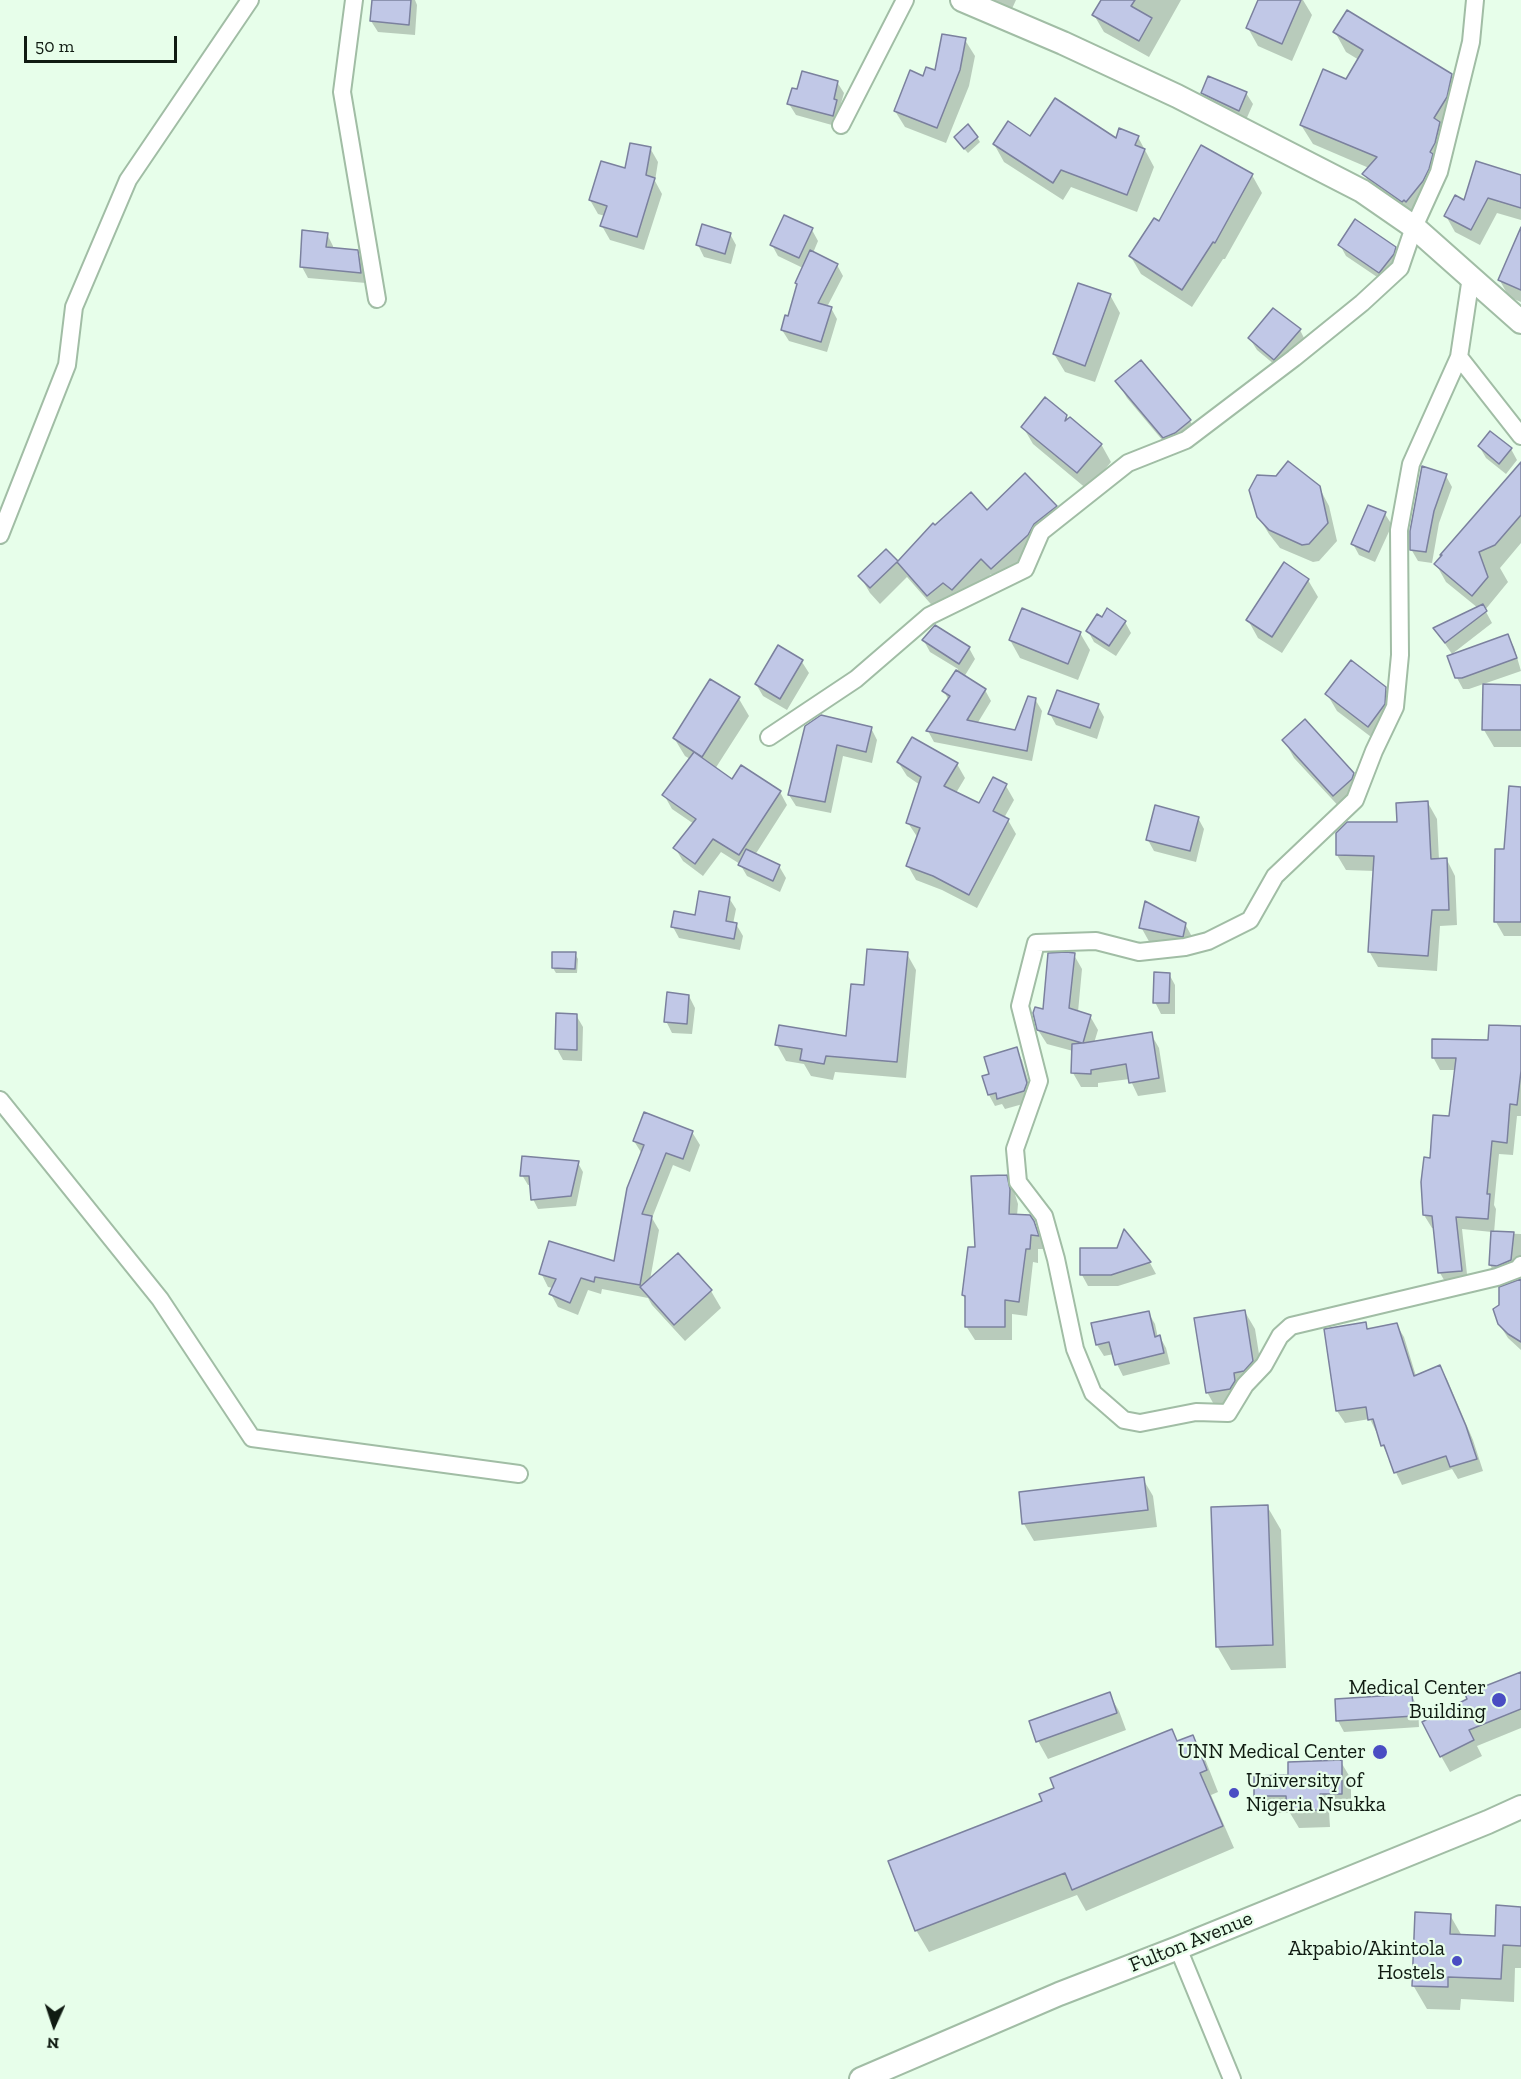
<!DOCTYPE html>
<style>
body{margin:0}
#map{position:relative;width:1521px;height:2079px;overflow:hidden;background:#e7feea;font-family:"Zilla Slab",serif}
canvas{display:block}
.north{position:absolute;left:24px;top:1995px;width:60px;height:60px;-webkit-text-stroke:4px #e7feea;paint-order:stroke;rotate:183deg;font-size:16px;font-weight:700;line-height:24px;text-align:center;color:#101b12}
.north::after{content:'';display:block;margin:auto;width:21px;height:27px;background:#101b12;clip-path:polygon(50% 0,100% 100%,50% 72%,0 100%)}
.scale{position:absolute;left:24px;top:36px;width:153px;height:27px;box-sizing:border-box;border:3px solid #101b12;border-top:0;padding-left:8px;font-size:18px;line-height:21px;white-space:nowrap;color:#101b12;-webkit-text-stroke:4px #e7feea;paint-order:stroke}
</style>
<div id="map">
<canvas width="1521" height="2079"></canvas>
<div class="north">N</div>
<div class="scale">50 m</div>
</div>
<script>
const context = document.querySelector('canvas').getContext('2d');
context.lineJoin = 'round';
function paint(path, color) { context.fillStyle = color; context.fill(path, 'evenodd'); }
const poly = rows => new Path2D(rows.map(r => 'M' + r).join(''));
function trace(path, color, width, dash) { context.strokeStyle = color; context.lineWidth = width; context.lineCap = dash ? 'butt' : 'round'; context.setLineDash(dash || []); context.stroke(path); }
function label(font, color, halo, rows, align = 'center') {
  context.font = font + ' "Zilla Slab",serif'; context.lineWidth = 4.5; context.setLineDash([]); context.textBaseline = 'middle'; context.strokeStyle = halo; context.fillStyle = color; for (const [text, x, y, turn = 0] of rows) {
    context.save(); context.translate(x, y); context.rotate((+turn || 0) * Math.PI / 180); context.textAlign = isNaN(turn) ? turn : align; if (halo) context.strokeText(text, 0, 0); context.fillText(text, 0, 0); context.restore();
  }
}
paint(poly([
 [373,0,415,0,417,5,415,35,378,32,371,21],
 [980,0,1016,0,1010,13],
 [1102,0,1181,0,1149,57,1104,32,1094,15],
 [1260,0,1303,0,1312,15,1292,61,1258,46,1248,28],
 [1335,32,1451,75,1463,95,1418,221,1375,194,1364,174,1369,168,1313,144,1301,125,1346,80,1359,60,1346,52],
 [965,40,975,56,969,86,946,143,905,127,895,111,923,78,936,73],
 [837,82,844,93,840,107,843,112,839,127,796,115,789,104],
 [1202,93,1246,93,1253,104,1245,122,1209,104],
 [977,137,980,142,968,153,958,142],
 [1138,137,1154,167,1137,212,1071,187,1063,200,1004,162,994,144,1031,138,1117,140],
 [1201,147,1252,175,1262,193,1225,259,1223,259,1192,307,1141,274,1131,257,1159,223],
 [650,148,658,162,655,181,662,194,644,250,610,240,602,226,605,216,598,214,590,200],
 [1521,176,1521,220,1497,213,1480,245,1455,232,1446,216],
 [812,230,818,241,813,253,837,265,843,276,827,307,831,308,837,319,827,352,789,341,782,330,789,318,803,268,778,256,772,245],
 [327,234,333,246,333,249,357,251,364,263,366,283,308,278,302,267],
 [730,234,736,245,731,264,704,257,698,245],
 [1340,245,1395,248,1402,259,1386,283,1346,256],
 [1521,249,1521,302,1509,297,1499,279],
 [1110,295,1120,313,1095,382,1065,372,1054,354],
 [1300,330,1306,342,1281,370,1257,350,1250,339],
 [1117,381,1190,421,1200,438,1185,450,1174,454,1127,398],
 [1066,416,1069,420,1101,444,1111,462,1088,490,1033,444,1023,427],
 [1479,446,1511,449,1517,460,1506,474,1486,458],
 [1521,472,1521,543,1500,568,1508,582,1485,610,1492,623,1452,654,1435,629,1478,608,1446,582,1436,564],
 [1446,476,1452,487,1439,523,1432,563,1418,561,1411,549],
 [1319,487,1329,506,1337,541,1319,561,1313,562,1280,548,1269,534,1258,516],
 [1056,506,1066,523,1043,540,1001,584,991,574,962,606,937,611,907,577,880,604,870,593,860,576,886,551,898,563,933,525,935,527],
 [1385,514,1392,525,1375,562,1359,555,1353,544],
 [1284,564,1308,580,1318,597,1282,653,1258,638,1248,620],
 [1102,619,1125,622,1131,633,1116,656,1094,642,1088,631],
 [1080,633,1090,650,1078,680,1020,658,1010,640],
 [1508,636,1514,647,1521,671,1469,689,1463,689,1457,678],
 [924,641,969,648,975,659,964,677,985,690,991,701,977,724,1016,731,1035,699,1042,711,1032,761,934,742,928,731,949,701,944,691,958,669,930,652],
 [778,647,802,662,809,673,787,710,763,696,756,684],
 [1521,686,1521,747,1494,747,1484,730],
 [1385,688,1396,706,1379,743,1337,711,1327,694],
 [739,699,749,716,715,769,733,781,780,792,787,805,755,855,779,866,786,878,780,892,747,876,740,864,721,852,703,876,683,861,675,848,694,824,672,809,664,795,690,759,685,756,674,738],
 [1098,706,1104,717,1097,739,1056,725,1050,714],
 [821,716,871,728,877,740,872,763,843,756,831,813,796,806,789,795],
 [1284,740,1353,774,1363,792,1344,812,1294,758],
 [898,762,957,764,965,778,956,793,979,805,1006,786,1014,800,1004,818,1008,820,1016,834,977,908,942,890,916,880,908,866,918,838,908,823,920,785,907,776],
 [1521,797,1521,936,1504,936,1496,922,1505,850],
 [1428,803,1437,819,1439,860,1447,860,1455,876,1457,925,1440,926,1437,971,1378,967,1369,951,1375,871,1346,870,1337,855,1398,824],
 [1198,818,1204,829,1196,862,1154,851,1148,840],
 [729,898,736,909,733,924,736,924,743,936,740,950,679,938,673,927,696,917],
 [1185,924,1195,942,1151,945,1141,927],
 [575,954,578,959,577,973,556,973,553,968],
 [907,954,916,970,906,1078,835,1072,833,1080,811,1076,804,1064,786,1061,777,1045,847,1038,865,987],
 [1074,955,1082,969,1078,1012,1090,1016,1098,1030,1094,1043,1151,1034,1159,1048,1166,1092,1138,1096,1130,1079,1098,1083,1098,1087,1081,1087,1073,1073,1073,1051,1047,1044,1038,1030,1044,1011],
 [1169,974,1175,985,1175,1014,1161,1014,1155,1002],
 [689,996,695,1008,692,1034,672,1033,666,1021],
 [576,1015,583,1027,582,1061,563,1060,557,1049],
 [1521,1028,1521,1116,1517,1116,1513,1155,1499,1154,1494,1205,1496,1209,1494,1233,1521,1234,1521,1272,1498,1279,1490,1265,1492,1232,1462,1229,1468,1283,1447,1285,1440,1273,1435,1228,1432,1228,1424,1215,1431,1159,1450,1118,1456,1070,1440,1070,1433,1057,1490,1042],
 [1016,1049,1022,1060,1033,1096,1030,1102,1005,1109,1002,1104,995,1106,989,1095,984,1077,991,1075],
 [692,1132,700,1145,690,1172,673,1165,652,1218,659,1230,650,1280,711,1291,721,1308,685,1341,652,1305,648,1298,602,1289,601,1294,588,1290,578,1315,558,1307,551,1294,553,1288,548,1287,541,1273,615,1263,642,1154,634,1141],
 [578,1163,583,1172,576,1206,538,1209,533,1199,532,1185,528,1185,522,1175],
 [1006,1176,1014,1191,1018,1204,1017,1216,1033,1222,1042,1236,1045,1249,1038,1249,1038,1263,1033,1262,1027,1316,1012,1314,1012,1340,975,1340,966,1326,966,1300,963,1295,977,1249],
 [1125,1232,1150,1263,1156,1274,1118,1286,1088,1286,1082,1275,1118,1249],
 [1521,1281,1521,1350,1508,1338,1499,1324,1501,1306],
 [1148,1312,1155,1324,1158,1338,1160,1337,1166,1348,1170,1364,1123,1376,1117,1364,1114,1354,1104,1356,1097,1345,1093,1324],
 [1245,1312,1255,1329,1263,1379,1254,1388,1243,1390,1217,1410,1207,1392],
 [1365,1324,1368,1330,1396,1324,1404,1337,1416,1376,1440,1367,1447,1379,1473,1440,1483,1471,1458,1479,1452,1469,1402,1485,1370,1419,1345,1423,1337,1411],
 [1143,1479,1153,1496,1157,1527,1034,1541,1024,1524,1020,1493],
 [1267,1506,1281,1530,1286,1668,1231,1670,1217,1646],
 [1521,1673,1521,1728,1477,1746,1482,1756,1450,1772,1441,1756],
 [1109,1694,1119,1711,1126,1730,1048,1759,1038,1741,1031,1722],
 [1411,1695,1418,1707,1419,1727,1344,1732,1338,1721],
 [1171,1731,1178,1742,1192,1737,1205,1759,1218,1792,1211,1795,1234,1848,1086,1911,1077,1895,929,1952,916,1930,1044,1802],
 [1341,1762,1351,1779,1351,1811,1329,1811,1330,1827,1299,1828,1290,1813,1266,1813,1256,1796,1290,1776],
 [1521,1908,1521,1968,1515,1968,1514,2002,1461,1999,1460,2010,1427,2009,1413,1985,1450,1915,1462,1936,1496,1938]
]), '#0003');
const building = poly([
 [372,0,411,0,409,25,370,21,372,0],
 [1101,0,1135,0,1131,6,1152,18,1139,41,1092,15,1101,0],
 [1258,0,1301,0,1282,44,1246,28,1258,0],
 [1347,10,1452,74,1447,97,1434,118,1440,122,1435,143,1430,152,1433,154,1429,169,1423,181,1406,202,1404,200,1402,202,1362,174,1377,157,1300,125,1323,69,1346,79,1363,50,1333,32,1347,10],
 [942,34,966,38,960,70,937,128,894,111,910,70,923,76,926,67,935,70,942,34],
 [802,71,838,81,834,99,837,100,833,116,787,104,792,88,797,89,802,71],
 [1208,76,1247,92,1239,111,1201,93,1208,76],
 [1055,98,1116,138,1119,128,1139,136,1135,145,1145,149,1127,195,1061,170,1053,183,993,144,1008,121,1030,136,1055,98],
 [968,124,978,137,964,149,954,137,968,124],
 [630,143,651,147,646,175,655,178,637,237,600,226,607,206,589,200,601,161,625,168,630,143],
 [1201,145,1253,174,1215,243,1213,242,1182,290,1129,256,1154,218,1159,221,1201,145],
 [1476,161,1521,175,1521,208,1488,198,1471,230,1444,216,1455,195,1464,200,1476,161],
 [784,215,813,228,799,258,770,245,784,215],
 [1355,219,1396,247,1394,254,1379,273,1338,245,1355,219],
 [702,224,731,233,725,254,696,245,702,224],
 [1521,227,1521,290,1498,280,1521,227],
 [302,230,328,233,326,247,358,250,361,273,300,267,302,230],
 [810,250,838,264,818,303,832,307,821,342,781,330,785,315,788,316,797,284,795,283,810,250],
 [1078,283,1111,294,1085,366,1053,354,1078,283],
 [1273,308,1301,329,1274,360,1248,338,1273,308],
 [1141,360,1191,420,1175,433,1163,438,1115,381,1141,360],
 [1045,397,1067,415,1065,421,1070,417,1102,444,1077,473,1021,427,1045,397],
 [1490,431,1512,448,1499,464,1478,446,1490,431],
 [1288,461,1320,486,1328,523,1309,544,1302,545,1269,530,1257,517,1249,490,1257,475,1276,476,1288,461],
 [1521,462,1521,515,1495,545,1479,552,1488,577,1472,596,1434,564,1442,555,1440,555,1521,462],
 [1422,466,1447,474,1434,511,1426,552,1410,550,1410,531,1422,466],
 [1025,473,1057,506,1034,524,1028,535,991,569,981,559,952,590,943,583,927,596,897,562,870,588,858,576,886,549,898,561,933,523,935,525,971,492,987,510,1025,473],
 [1368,505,1386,512,1369,552,1351,544,1368,505],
 [1284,562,1309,579,1272,637,1246,620,1284,562],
 [1483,604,1487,611,1445,643,1433,628,1483,604],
 [1022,608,1081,632,1068,664,1009,640,1022,608],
 [1107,608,1126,621,1109,646,1086,631,1097,614,1102,617,1107,608],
 [935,625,970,647,959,664,922,640,935,625],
 [1508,634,1517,658,1462,678,1455,678,1447,656,1508,634],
 [778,645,803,660,780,699,755,684,778,645],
 [1351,660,1386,687,1385,704,1368,727,1325,694,1351,660],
 [956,670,986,689,967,720,1015,730,1028,696,1036,698,1027,751,926,731,950,696,942,691,956,670],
 [710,679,740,697,702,757,673,738,710,679],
 [1483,684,1521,685,1521,730,1482,730,1483,684],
 [1057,690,1099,704,1090,728,1048,714,1057,690],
 [821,715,872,727,866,752,837,745,825,802,788,795,805,726,821,715],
 [1305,719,1354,773,1352,779,1333,796,1282,740,1305,719],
 [912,737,958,763,944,786,979,803,993,777,1007,784,993,811,1009,819,969,895,933,876,906,866,920,828,906,823,921,777,897,762,912,737],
 [694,752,732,779,741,765,781,791,739,855,713,839,695,864,673,848,696,819,662,795,694,752],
 [1509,786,1521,787,1521,922,1494,922,1495,849,1504,849,1509,786],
 [1428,801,1431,859,1447,858,1449,910,1432,910,1428,956,1368,952,1374,856,1336,855,1336,833,1347,822,1397,822,1396,803,1428,801],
 [1155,805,1199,817,1190,851,1146,840,1155,805],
 [746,849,780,865,773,881,738,865,746,849],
 [699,891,730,897,726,921,737,923,734,939,671,927,674,911,695,915,699,891],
 [1145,901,1186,923,1183,937,1139,928,1145,901],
 [867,949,908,952,897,1062,826,1056,824,1064,800,1060,802,1049,775,1045,779,1025,846,1036,851,984,864,985,867,949],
 [552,952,576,952,575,969,552,968,552,952],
 [1066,952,1075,953,1069,1008,1091,1015,1083,1043,1152,1032,1159,1078,1129,1083,1126,1064,1091,1070,1091,1074,1071,1073,1072,1044,1082,1043,1037,1030,1033,1013,1035,1007,1043,1009,1048,953,1066,952],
 [1154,972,1170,973,1169,1003,1153,1003,1154,972],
 [667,992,689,995,687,1024,664,1022,667,992],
 [556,1013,577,1014,577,1050,555,1049,556,1013],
 [1489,1025,1521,1026,1521,1071,1517,1105,1510,1104,1507,1143,1492,1141,1487,1194,1490,1194,1488,1219,1456,1217,1462,1271,1438,1273,1432,1216,1423,1215,1421,1182,1424,1157,1430,1158,1433,1115,1449,1116,1456,1058,1432,1058,1432,1039,1488,1040,1489,1025],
 [1017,1047,1027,1083,1024,1091,997,1099,996,1093,988,1095,982,1076,989,1074,984,1057,1017,1047],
 [644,1112,693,1131,683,1159,666,1153,642,1214,652,1216,640,1285,595,1277,594,1282,581,1278,570,1303,549,1294,556,1279,539,1274,549,1241,614,1261,627,1188,644,1145,633,1141,644,1112],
 [522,1156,579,1161,571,1196,531,1200,529,1176,520,1176,522,1156],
 [1007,1175,1010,1189,1009,1214,1030,1215,1034,1221,1039,1236,1031,1235,1030,1249,1026,1249,1019,1302,1005,1300,1005,1327,965,1327,965,1296,962,1295,968,1247,975,1247,971,1176,1007,1175],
 [1124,1229,1151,1262,1111,1275,1080,1275,1080,1248,1117,1248,1124,1229],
 [1491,1231,1514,1232,1511,1260,1497,1266,1489,1265,1491,1231],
 [678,1253,712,1290,674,1325,640,1287,678,1253],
 [1521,1279,1521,1342,1508,1334,1498,1324,1493,1309,1499,1305,1499,1287,1521,1279],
 [1245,1310,1253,1361,1244,1371,1234,1373,1235,1381,1230,1389,1206,1393,1194,1318,1245,1310],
 [1149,1311,1155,1337,1160,1335,1164,1353,1115,1365,1109,1342,1096,1345,1091,1323,1149,1311],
 [1366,1322,1367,1329,1397,1323,1414,1376,1440,1365,1466,1426,1477,1459,1450,1467,1446,1456,1394,1473,1384,1445,1381,1446,1373,1419,1368,1420,1366,1407,1336,1411,1324,1329,1366,1322],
 [1144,1477,1148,1510,1022,1524,1019,1492,1144,1477],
 [1268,1505,1273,1645,1216,1647,1211,1507,1268,1505],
 [1521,1672,1521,1709,1469,1730,1474,1740,1440,1757,1422,1722,1467,1699,1465,1694,1521,1672],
 [1110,1692,1117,1713,1036,1742,1029,1721,1110,1692],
 [1412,1694,1414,1716,1336,1721,1335,1699,1412,1694],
 [1172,1729,1177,1741,1193,1735,1207,1770,1200,1773,1223,1826,1072,1890,1065,1873,915,1931,888,1861,1042,1801,1039,1794,1054,1788,1050,1778,1172,1729],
 [1342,1760,1342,1794,1320,1794,1321,1810,1287,1811,1286,1796,1254,1796,1254,1776,1288,1775,1288,1762,1342,1760],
 [1496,1905,1521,1907,1521,1946,1503,1945,1501,1979,1448,1977,1448,1987,1412,1986,1415,1912,1451,1914,1450,1934,1495,1936,1496,1905]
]);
paint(building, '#c1c8e7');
trace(building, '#7b819e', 1.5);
const street = poly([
 [354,0,342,92,377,299],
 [841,125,905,0],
 [1471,277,1459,357,1411,464,1399,530,1400,655,1395,707,1374,751,1355,800,1275,876,1250,920,1208,941,1185,947,1139,952,1096,941,1036,943,1020,1006,1039,1081,1015,1149,1018,1182,1044,1216,1056,1259,1075,1349,1093,1393,1124,1420,1140,1423,1196,1412,1228,1413,1245,1385,1264,1365,1280,1336,1291,1326,1497,1277,1518,1269,1521,1265],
 [1459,357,1521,436],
 [0,535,67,365,74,307,128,180,250,0],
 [769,737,856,679,929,616,1025,569,1041,532,1128,463,1186,440,1294,358,1362,303,1400,268,1414,227,1439,172,1471,42,1475,0],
 [0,1100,160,1299,252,1438,519,1474],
 [1178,1948,1232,2079]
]);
const secondary = poly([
 [962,0,1063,43,1177,96,1362,191,1414,227,1521,322],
 [861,2079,1059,1994,1178,1948,1488,1822,1521,1807]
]);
trace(street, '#a1bda5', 20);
trace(secondary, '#a1bda5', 26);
trace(street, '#fff', 16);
trace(secondary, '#fff', 22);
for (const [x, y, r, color] of [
 [1499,1700,8,"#4a4dc3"],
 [1380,1752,8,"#4a4dc3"],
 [1234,1793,6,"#4a4dc3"],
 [1457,1961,6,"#4a4dc3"]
]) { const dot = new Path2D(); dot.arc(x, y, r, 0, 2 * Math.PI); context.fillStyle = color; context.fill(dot); trace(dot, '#e7feea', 2); }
label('21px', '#101b12', '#e7feea', [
 ["Medical Center",1486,1688],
 ["Building",1486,1712],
 ["UNN Medical Center",1366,1752],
 ["University of",1246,1781,"left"],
 ["Nigeria Nsukka",1246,1805,"left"],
 ["Akpabio/Akintola",1445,1949],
 ["Hostels",1445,1973]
], 'right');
label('21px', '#101b12', '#e7feea', [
 ["Fulton Avenue",1191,1942,-22]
]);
</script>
